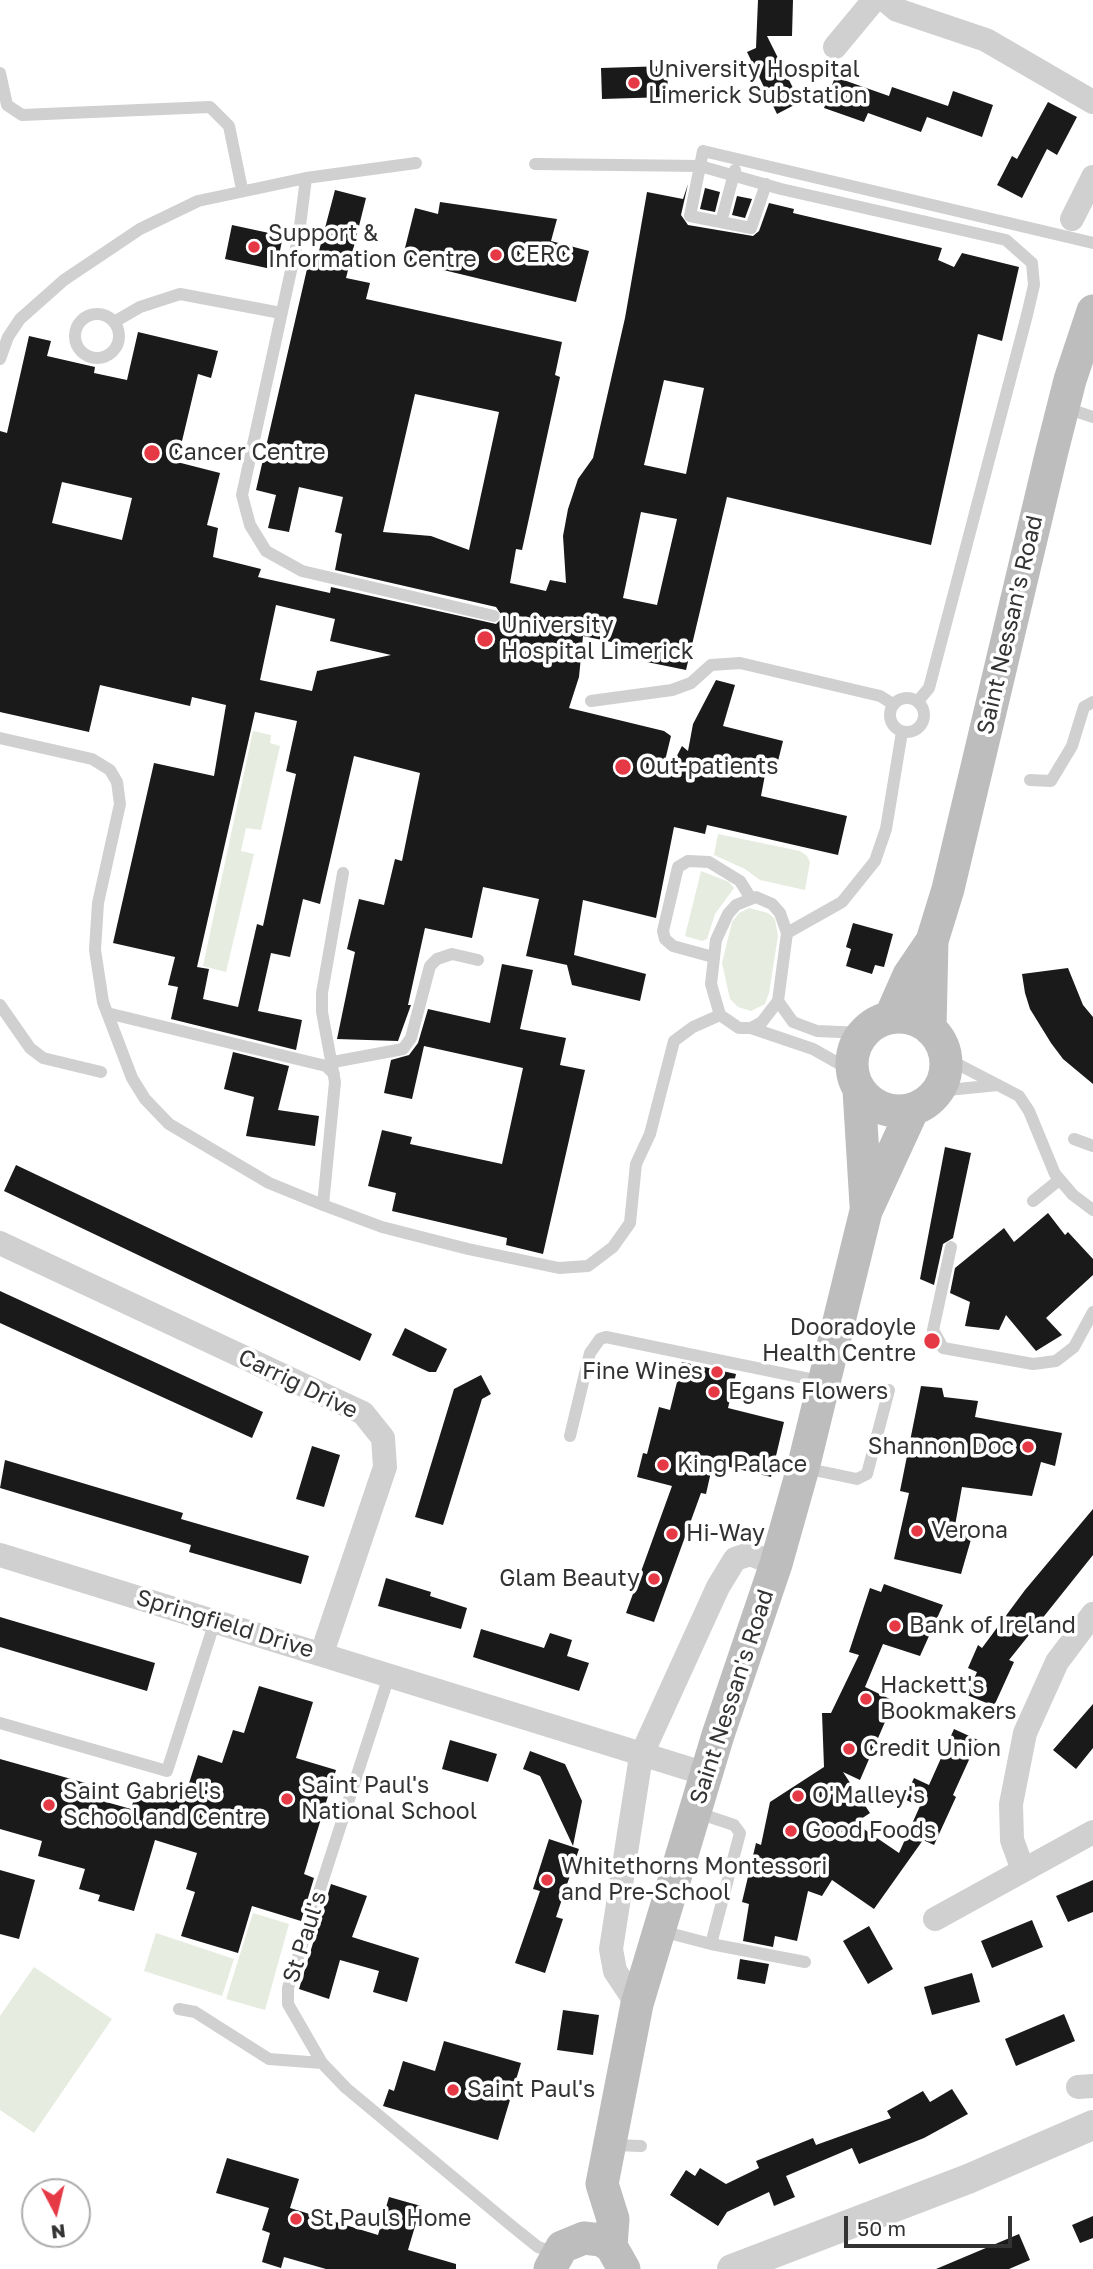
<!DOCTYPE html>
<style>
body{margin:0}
#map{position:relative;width:1093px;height:2269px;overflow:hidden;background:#fff;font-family:"Golos Text",sans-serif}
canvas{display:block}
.north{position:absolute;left:21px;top:2178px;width:70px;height:70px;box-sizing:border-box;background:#fff;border:2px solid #adadad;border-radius:50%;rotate:173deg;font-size:19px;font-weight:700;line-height:28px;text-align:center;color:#333}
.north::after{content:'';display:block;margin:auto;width:24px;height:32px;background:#e63946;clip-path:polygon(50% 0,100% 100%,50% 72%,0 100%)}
.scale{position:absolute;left:844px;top:2216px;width:168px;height:32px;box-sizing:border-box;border:4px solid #333;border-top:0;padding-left:9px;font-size:21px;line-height:24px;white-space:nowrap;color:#333;-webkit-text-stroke:5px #fff;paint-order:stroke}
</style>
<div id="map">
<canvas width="1093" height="2269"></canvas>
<div class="north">N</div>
<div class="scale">50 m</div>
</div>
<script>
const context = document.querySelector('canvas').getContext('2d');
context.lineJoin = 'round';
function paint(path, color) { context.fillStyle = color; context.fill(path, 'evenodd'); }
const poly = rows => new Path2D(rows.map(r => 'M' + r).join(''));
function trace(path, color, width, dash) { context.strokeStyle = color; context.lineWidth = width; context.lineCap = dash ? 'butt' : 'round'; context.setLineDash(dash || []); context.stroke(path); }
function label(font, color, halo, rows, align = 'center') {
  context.font = font + ' "Golos Text",sans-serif'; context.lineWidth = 7; context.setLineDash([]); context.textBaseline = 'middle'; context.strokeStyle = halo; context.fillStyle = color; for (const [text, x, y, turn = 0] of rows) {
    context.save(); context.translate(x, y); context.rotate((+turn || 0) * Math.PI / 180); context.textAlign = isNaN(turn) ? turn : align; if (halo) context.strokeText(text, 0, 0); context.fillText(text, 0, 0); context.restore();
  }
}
paint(poly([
 [253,731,271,735,270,743,280,746,261,830,246,828,241,851,254,854,226,972,203,966],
 [718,834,800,851,807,856,810,862,805,890,760,880,745,869,714,855],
 [701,871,729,882,734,888,715,914,707,939,702,941,685,936],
 [749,908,768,913,775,919,778,936,769,993,765,1004,751,1011,738,1007,730,999,722,963,732,922,739,913],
 [253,1913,289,1924,265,2010,226,1999],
 [156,1933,234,1959,222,1996,144,1971],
 [34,1967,112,2019,34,2133,0,2110,0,2016]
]), '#e6ecdf');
paint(poly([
 [758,0,793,0,792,36,767,36,800,102,777,114,747,52,756,48],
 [667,66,668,97,602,99,601,68],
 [835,77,889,96,892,87,948,106,953,91,993,105,982,137,927,117,921,132,868,113,864,122,824,108],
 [1048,102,1077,117,1057,155,1047,149,1022,198,997,185,1012,156,1017,159],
 [688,184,681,215,688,225,753,236,759,231,769,203,794,209,793,213,942,248,938,260,954,267,962,253,1019,267,1002,341,978,334,931,545,727,497,686,670,642,661,644,649,583,636,579,677,569,708,664,731,671,736,662,773,667,775,682,746,688,751,693,724,716,680,735,685,723,726,783,741,778,761,768,759,761,796,847,816,838,855,707,825,705,834,674,827,656,918,583,900,574,955,646,974,640,1001,572,985,567,965,526,956,539,899,483,887,472,938,425,928,408,1005,411,1005,398,1041,337,1039,355,952,347,949,359,899,384,905,395,859,402,861,420,773,354,756,320,904,303,899,290,957,271,953,258,1011,302,1020,296,1050,171,1019,178,987,168,985,175,957,113,943,154,763,214,776,226,705,192,697,190,706,100,685,89,732,0,712,0,431,7,433,29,336,51,341,47,356,95,367,94,373,127,380,138,332,218,351,211,378,198,374,177,462,220,473,207,525,218,528,213,557,261,569,258,577,330,593,331,587,496,624,503,617,496,607,335,570,342,534,335,532,343,497,299,487,289,532,268,528,276,495,256,490,307,269,314,270,335,190,366,198,346,278,370,283,366,299,562,342,555,375,560,377,522,550,516,549,510,583,546,591,550,580,566,583,563,536,568,509,578,479,593,458,625,318,647,192,683,199],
 [664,380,704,388,686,474,644,465],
 [415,394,499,412,469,550,431,536,383,532],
 [62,482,132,498,122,540,52,523],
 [641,512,677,519,657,605,623,598],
 [276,605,335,619,330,641,391,655,317,671,312,691,260,680],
 [255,712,297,721,286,771,296,774,263,926,257,924,238,1007,203,999,209,969,197,967],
 [705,188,720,192,715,212,700,209],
 [737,196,752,199,745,218,732,215],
 [440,202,557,219,551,241,589,251,576,302,402,260,415,208,438,214],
 [232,225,283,236,276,270,225,259],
 [853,923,893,934,884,967,875,965,872,974,846,966,851,949,846,947],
 [502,964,533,970,520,1029,566,1038,560,1065,585,1070,543,1254,506,1245,507,1238,392,1211,396,1193,368,1186,382,1130,412,1137,410,1144,502,1164,523,1068,424,1046,412,1099,384,1093,391,1060,409,1055,418,1043,428,1009,490,1023],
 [1068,968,1083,1005,1093,1017,1093,1084,1063,1059,1051,1043,1030,1009,1025,993,1022,974],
 [233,1052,289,1066,278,1110,319,1116,315,1146,246,1136,254,1097,224,1089],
 [945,1147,971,1153,953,1238,943,1244,934,1285,920,1279],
 [16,1165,372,1334,360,1361,4,1191],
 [1048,1213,1065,1235,1068,1232,1093,1259,1093,1275,1046,1318,1062,1335,1036,1351,1006,1315,999,1330,965,1326,970,1302,950,1293,955,1268,1004,1228,1014,1242],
 [0,1291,263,1412,252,1438,0,1323],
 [405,1328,447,1349,436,1372,429,1372,392,1355],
 [682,1362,736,1374,728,1408,784,1422,771,1477,713,1463,706,1494,701,1493,654,1622,626,1613,672,1486,637,1477,643,1453,647,1454,659,1407,670,1410],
 [481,1375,491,1394,482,1399,443,1525,415,1517,454,1389],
 [921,1386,942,1388,944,1397,978,1401,975,1417,1062,1433,1055,1466,1041,1462,1032,1496,962,1487,954,1531,972,1536,961,1574,894,1559,909,1493,900,1491],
 [312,1446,340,1455,324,1507,296,1499],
 [5,1460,183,1513,181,1519,309,1556,301,1584,189,1552,191,1545,0,1488],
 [1093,1509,1093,1555,1009,1660,1014,1662,994,1706,967,1695,977,1672,968,1668,978,1645,982,1648,1025,1590],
 [386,1578,431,1592,430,1596,467,1608,461,1629,378,1606],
 [884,1584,943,1605,920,1656,883,1644,865,1687,894,1701,860,1780,843,1772,870,1813,855,1823,899,1853,920,1806,904,1799,914,1778,929,1785,954,1729,978,1740,953,1795,956,1797,934,1845,923,1840,874,1909,832,1880,822,1896,808,1891,797,1941,775,1936,773,1947,743,1941,749,1904,742,1902,756,1843,761,1845,770,1802,824,1767,822,1713,831,1713,859,1655,849,1652,870,1588,881,1592],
 [0,1617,155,1663,147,1691,0,1647],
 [481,1629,544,1648,550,1633,572,1640,567,1656,589,1663,579,1691,473,1657],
 [259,1686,313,1702,296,1758,336,1770,304,1874,314,1878,301,1921,252,1906,238,1953,181,1936,195,1892,186,1889,197,1853,155,1840,134,1911,98,1901,100,1895,79,1889,85,1869,38,1856,42,1841,0,1829,0,1759,96,1786,92,1798,131,1809,137,1789,183,1802,198,1755,222,1763,233,1730,244,1733],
 [1093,1704,1093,1748,1076,1769,1053,1750],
 [450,1740,497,1754,488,1782,442,1769],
 [530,1751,565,1764,582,1801,573,1846,540,1776,523,1769],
 [549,1839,579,1849,556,1917,563,1919,545,1973,515,1963,540,1891,533,1889],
 [0,1870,35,1880,19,1939,0,1934],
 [1093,1880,1093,1912,1068,1922,1056,1896],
 [331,1884,367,1896,352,1937,419,1958,407,2002,373,1992,379,1971,340,1960,329,1999,299,1989],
 [1032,1920,1043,1947,992,1968,981,1941],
 [869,1926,893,1969,868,1984,843,1941],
 [740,1959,769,1964,765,1984,737,1979],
 [972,1973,980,2002,932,2015,924,1987],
 [563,2010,599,2015,593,2055,557,2050],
 [1064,2014,1075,2041,1016,2066,1005,2039],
 [444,2041,521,2063,498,2140,383,2106,389,2089,394,2091,403,2061,435,2071],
 [952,2089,968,2114,924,2138,859,2164,852,2148,786,2176,795,2197,774,2206,769,2192,727,2212,718,2226,670,2195,686,2170,695,2176,700,2168,726,2184,759,2168,756,2161,813,2138,816,2145,891,2118,887,2111,923,2091,930,2102],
 [227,2158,299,2179,290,2208,378,2235,389,2197,421,2206,408,2250,456,2264,456,2269,326,2269,284,2257,281,2268,262,2262,270,2233,262,2230,269,2208,216,2193],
 [1093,2216,1093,2238,1080,2243,1072,2225],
 [1019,2234,1030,2260,1009,2269,936,2269]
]), '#1a1a1a');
trace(poly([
 [0,73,7,105,22,115,210,107,229,126,242,189],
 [535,164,700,166,781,189,1006,240,1032,263,1034,285,1027,315,929,688,918,701],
 [306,178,299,234,242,495,250,525,266,551,302,571,494,616],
 [766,184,751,228,690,216,703,151,1093,243],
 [721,222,735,170],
 '75 336a22 22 0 1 1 44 0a22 22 0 1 1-44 0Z',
 [114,322,140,307,180,294,281,313],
 [0,359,8,337,20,319,64,280,140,229,198,201,306,178,416,163],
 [1063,407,1093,417],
 '890 715a17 17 0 1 1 34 0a17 17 0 1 1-34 0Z',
 [591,701,672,690,691,683,711,665,740,663,880,696,893,704],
 [0,738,92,759,110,770,117,782,120,804,98,903,95,950,103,1002,132,1078,145,1099,169,1124,269,1183,323,1205,382,1227,468,1249,559,1268,588,1266,613,1247,630,1223,636,1164,650,1134,674,1041,693,1027,720,1015],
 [1030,780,1051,781,1072,746,1084,707,1093,702],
 [787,933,842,902,875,861,886,829,902,732],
 [713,957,673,946,665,939,663,931,678,867,688,861,709,862,740,881,750,897],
 [778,1001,793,1022,817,1031,863,1033],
 [0,1005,30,1048,43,1058,101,1072],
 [107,1013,326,1066,334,1074],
 [751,1028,762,1022,778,1001,787,933,780,913,772,904,756,897,736,905,728,914,716,940,711,984,720,1015,739,1028,751,1028,813,1049,852,1071],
 [946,1058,1019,1096,1029,1111,1055,1174,1073,1195,1093,1210],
 [333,1062,403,1049,411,1038,430,966,437,959,452,954,478,960],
 [938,1091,998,1085],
 [1074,1139,1093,1146],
 [1033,1201,1059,1180],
 [323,1205,335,1082,322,1012,322,993,343,873],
 [951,1247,933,1330,943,1348,1033,1364,1056,1361,1074,1347,1093,1312],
 [570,1436,590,1353,600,1339,606,1337,824,1382],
 [804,1468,857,1479,867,1474,889,1390],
 [389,1676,288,1988,288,2004,322,2063,346,2088,513,2227,538,2247,556,2253],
 [0,1723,167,1771,215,1621],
 [695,1812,734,1825,740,1833,711,1944],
 [661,1931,711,1944,805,1962],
 [179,2009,195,2012,269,2059,322,2063],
 [613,2145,641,2146]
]), '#d0d0d0', 12);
trace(poly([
 [885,0,897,10,986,40,1093,102],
 [835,47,874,0],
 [1072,219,1093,177],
 [0,1243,363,1413,383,1438,385,1467,322,1653],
 [0,1555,706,1774],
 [1023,1870,1012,1840,1011,1804,1025,1733,1057,1662,1093,1614],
 [935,1919,1093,1832],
 [637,2004,615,1971,611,1949,641,1756,718,1587,735,1559,750,1554,776,1564],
 [1078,2087,1093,2086]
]), '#d0d0d0', 24);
trace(poly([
 [732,2269,968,2179,1093,2125]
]), '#d0d0d0', 30);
trace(poly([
 '852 1064a47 47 0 1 1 94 0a47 47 0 1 1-94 0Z',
 [890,1018,909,975,932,941,948,889,1052,451,1070,380,1093,311],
 [930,1029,932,941],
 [859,1090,866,1205],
 [611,2246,613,2219,602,2184,637,2004,718,1735,776,1564,803,1468,866,1211,913,1109],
 [550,2269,562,2247,584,2238,601,2240,611,2246,624,2269]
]), '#bdbdbd', 33);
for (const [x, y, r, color] of [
 [634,83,7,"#e63946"],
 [254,247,7,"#e63946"],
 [496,255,7,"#e63946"],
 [152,453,9,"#e63946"],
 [485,639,9,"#e63946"],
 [623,767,9,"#e63946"],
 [932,1341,9,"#e63946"],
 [717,1372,7,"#e63946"],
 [714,1392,7,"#e63946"],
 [1028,1447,7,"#e63946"],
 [663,1465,7,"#e63946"],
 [917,1531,7,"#e63946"],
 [672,1534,7,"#e63946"],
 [654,1579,7,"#e63946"],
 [895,1626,7,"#e63946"],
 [866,1699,7,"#e63946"],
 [849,1749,7,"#e63946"],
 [798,1796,7,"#e63946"],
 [287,1799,7,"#e63946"],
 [49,1805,7,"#e63946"],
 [791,1831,7,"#e63946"],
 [547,1880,7,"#e63946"],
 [453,2090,7,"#e63946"],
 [296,2219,7,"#e63946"]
]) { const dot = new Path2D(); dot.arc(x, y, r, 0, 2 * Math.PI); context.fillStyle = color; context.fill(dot); trace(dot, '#fff', 2.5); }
label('23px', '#333', '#fff', [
 ["University Hospital",648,70],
 ["Limerick Substation",648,96],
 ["Support &",268,234],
 ["Information Centre",268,260],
 ["CERC",510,255],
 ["Cancer Centre",168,453],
 ["University",501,626],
 ["Hospital Limerick",501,652],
 ["Out-patients",639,767],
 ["Dooradoyle",916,1328,"right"],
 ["Health Centre",916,1354,"right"],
 ["Fine Wines",703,1372,"right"],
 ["Egans Flowers",728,1392],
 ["Shannon Doc",1014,1447,"right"],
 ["King Palace",677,1465],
 ["Verona",931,1531],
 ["Hi-Way",686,1534],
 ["Glam Beauty",640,1579,"right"],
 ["Bank of Ireland",909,1626],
 ["Hackett's",880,1686],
 ["Bookmakers",880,1712],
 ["Credit Union",863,1749],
 ["Saint Paul's",301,1786],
 ["National School",301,1812],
 ["Saint Gabriel's",63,1792],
 ["School and Centre",63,1818],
 ["O'Malley's",812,1796],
 ["Good Foods",805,1831],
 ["Whitethorns Montessori",561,1867],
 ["and Pre-School",561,1893],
 ["Saint Paul's",467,2090],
 ["St Pauls Home",310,2219]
], 'left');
label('23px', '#333', '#fff', [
 ["Saint Nessan's Road",1010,625,-77],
 ["Carrig Drive",298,1384,26],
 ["Springfield Drive",225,1624,17],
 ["Saint Nessan's Road",732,1697,-72],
 ["St Paul's",305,1937,-72]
]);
</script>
